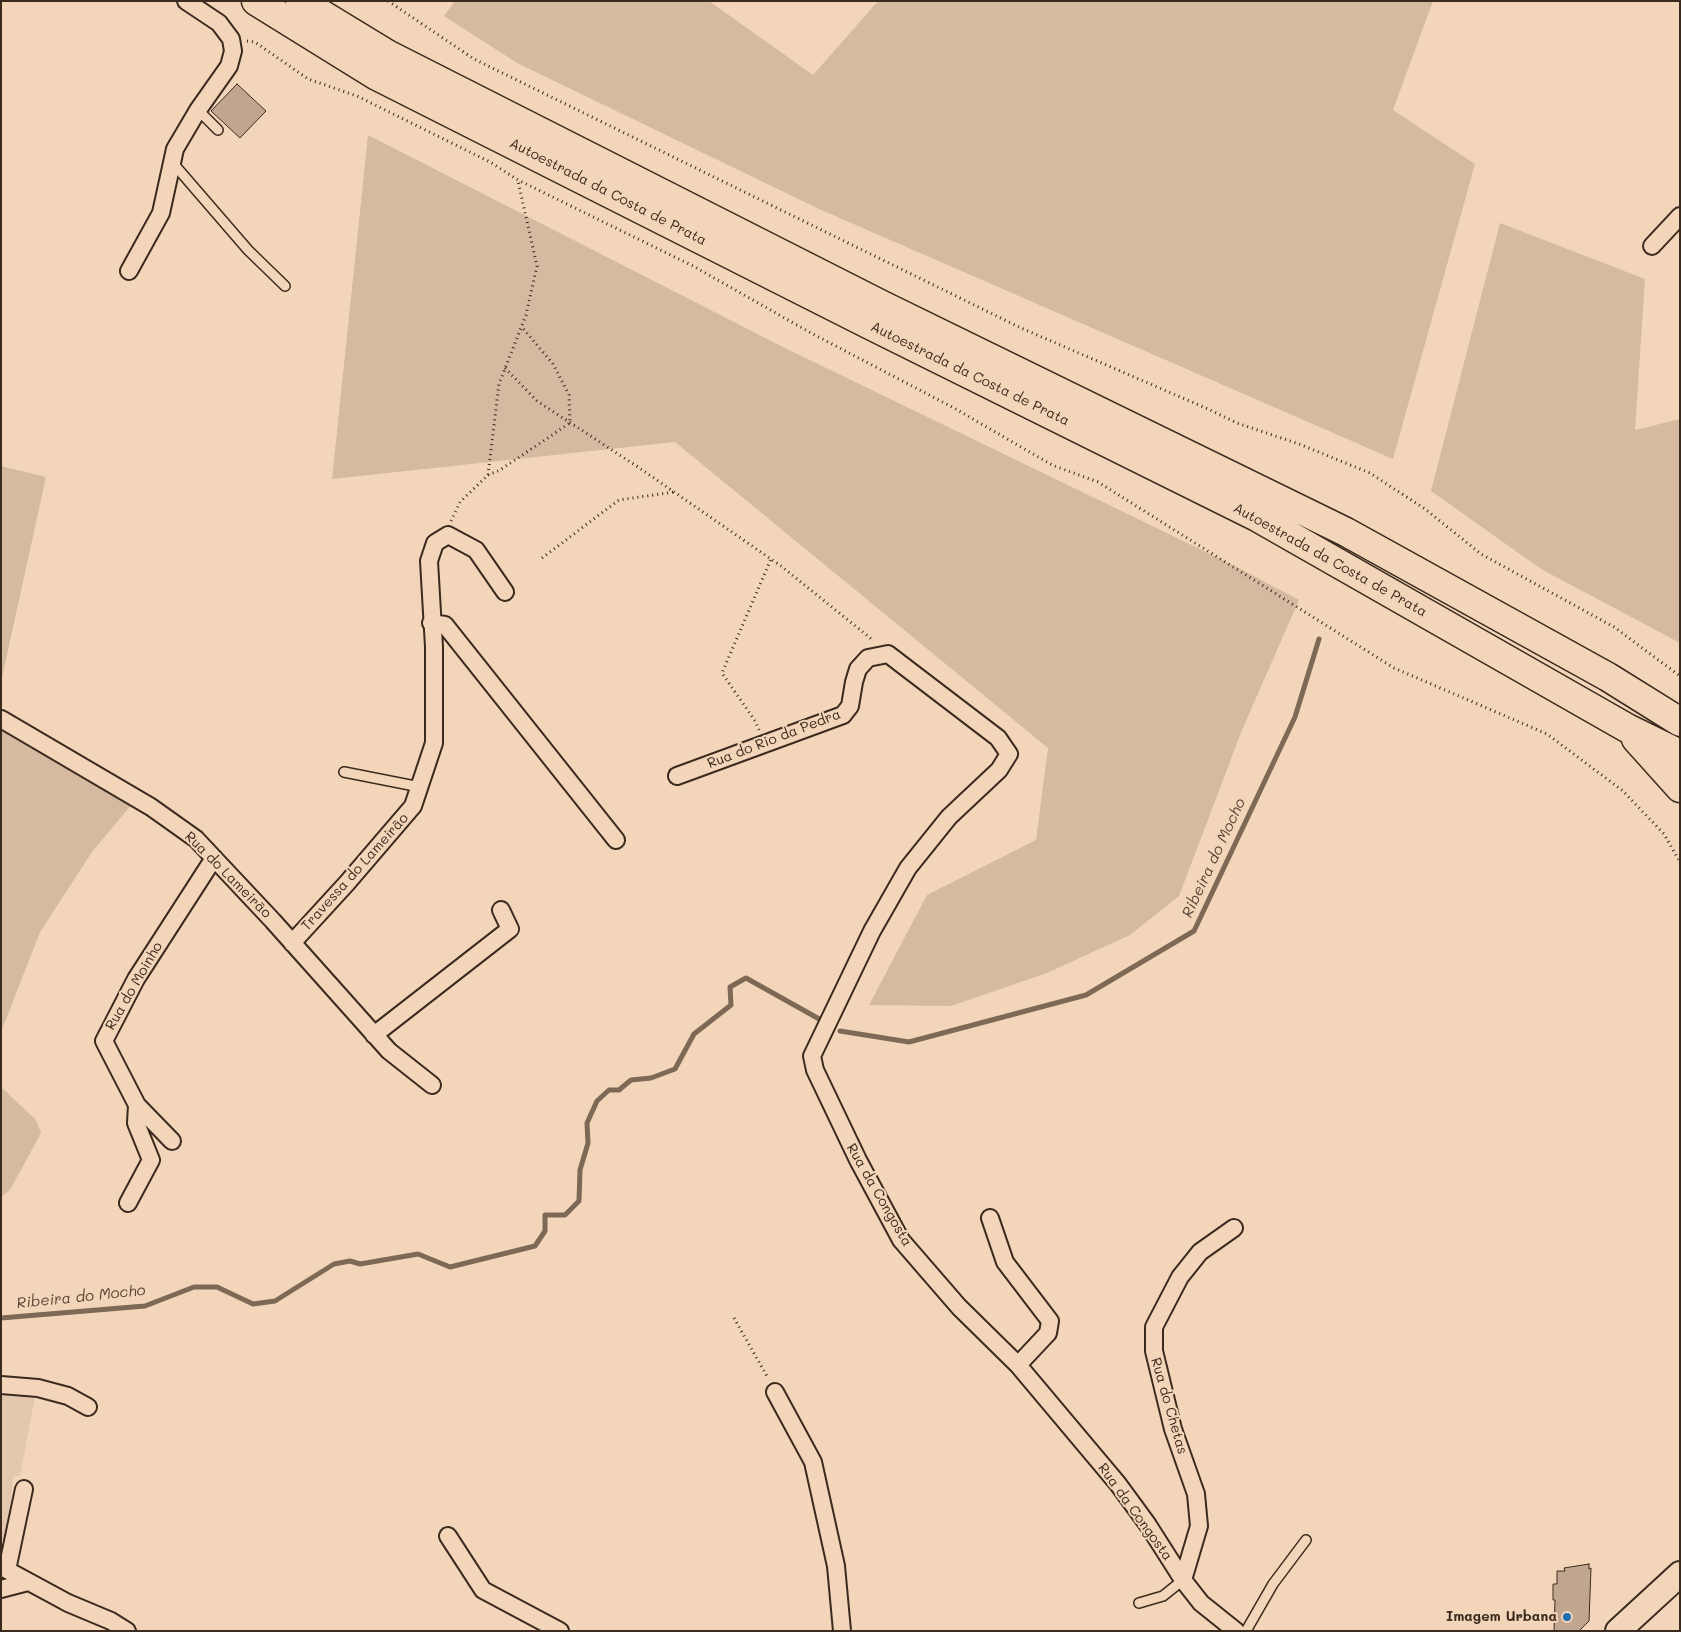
<!DOCTYPE html>
<meta charset="utf-8">
<style>
body{margin:0}
#map{position:relative;width:1681px;height:1632px;overflow:hidden;background:#f3d6ba;font-family:Mali,sans-serif}
canvas{display:block}
.frame{position:absolute;inset:0;border:2px solid #3b2a1e;pointer-events:none}
</style>
<div id="map">
<canvas width="1681" height="1632"></canvas>
<div class="frame"></div>
</div>
<script>
const context = document.querySelector('canvas').getContext('2d');
context.lineJoin = 'round';
function paint(path, color) { context.fillStyle = color; context.fill(path, 'evenodd'); }
const poly = rows => new Path2D(rows.map(r => 'M' + r).join(''));
function trace(path, color, width, dash) { context.strokeStyle = color; context.lineWidth = width; context.lineCap = dash ? 'butt' : 'round'; context.setLineDash(dash || []); context.stroke(path); }
function label(font, color, halo, rows, align = 'center') {
  context.font = font + ' Mali,sans-serif'; context.lineWidth = 4; context.setLineDash([]); context.textBaseline = 'middle'; context.strokeStyle = halo; context.fillStyle = color; for (const [text, x, y, turn = 0] of rows) {
    context.save(); context.translate(x, y); context.rotate((+turn || 0) * Math.PI / 180); context.textAlign = isNaN(turn) ? turn : align; if (halo) context.strokeText(text, 0, 0); context.fillText(text, 0, 0); context.restore();
  }
}
paint(poly([
 [1,1394,35,1397,20,1476,13,1477,7,1536,1,1540]
]), '#e4c8ad');
paint(poly([
 [455,1,709,1,813,75,878,1,1433,1,1393,110,1475,164,1393,459,819,209,517,63,444,16],
 [368,135,783,347,1237,567,1299,600,1242,730,1179,896,1130,935,1047,973,951,1006,869,1005,927,895,1036,840,1048,748,675,442,332,479],
 [1500,223,1645,279,1635,430,1680,419,1680,643,1541,569,1431,491],
 [1,466,46,477,1,682],
 [1,708,132,804,92,852,40,932,1,1032],
 [1,1087,36,1120,41,1133,10,1190,1,1197]
]), '#d5baa1');
trace(poly([
 [840,1031,909,1042,1086,995,1194,931,1295,717,1319,639],
 [1,1318,145,1306,194,1287,217,1287,253,1304,275,1301,334,1264,350,1261,360,1264,418,1254,450,1267,535,1246,545,1231,545,1215,565,1215,579,1201,580,1170,588,1143,587,1123,597,1101,609,1090,619,1090,631,1080,651,1078,675,1069,694,1034,731,1005,730,987,746,978,821,1020]
]), '#7e6856', 5);
const building = poly([
 [237,84,266,111,240,138,211,111,237,84],
 [1589,1564,1589,1569,1591,1568,1589,1621,1579,1631,1554,1631,1555,1600,1553,1600,1553,1584,1557,1584,1557,1571,1565,1571,1564,1568,1589,1564]
]);
paint(building, '#c0a68f');
trace(building, '#3b2a1e', 1);
const lane = poly([
 [198,110,218,130],
 [172,162,248,250,285,286],
 [344,772,420,787],
 [1139,1603,1163,1596,1183,1580],
 [1246,1631,1273,1584,1306,1540]
]);
const street = poly([
 [1652,246,1680,216],
 [129,271,161,213,175,149,198,110,229,66,233,51,231,39,219,23,186,1],
 [431,623,445,625,616,840],
 [1,719,151,807,196,839,273,921,389,1051,432,1085],
 [677,776,843,715,850,706,854,682,858,669,868,658,888,654,998,738,1009,754,999,770,949,817,908,868,872,931,812,1056,815,1070,858,1160,901,1240,959,1307,1018,1365,1118,1484,1148,1525,1183,1580,1201,1603,1236,1631],
 [292,943,347,883,413,806,434,743,434,647,429,561,435,543,448,535,476,550,505,592],
 [374,1035,510,929,501,910],
 [137,1105,172,1141],
 [128,1203,151,1160,136,1123,137,1105,104,1041,136,979,214,858],
 [990,1218,1005,1262,1050,1321,1048,1333,1018,1365],
 [1,1385,38,1388,68,1396,88,1407],
 [775,1392,813,1462,836,1566,842,1631],
 [448,1536,483,1590,560,1631],
 [1,1565,7,1570,68,1603,111,1621,127,1631],
 [7,1570,24,1489],
 [1183,1580,1199,1526,1196,1494,1173,1429,1154,1351,1154,1327,1180,1277,1200,1252,1234,1228],
 [1,1589,28,1582]
]);
const secondary = poly([
 [1618,1631,1680,1574]
]);
const highway = poly([
 [256,1,377,76,870,325,1257,517,1627,728,1680,754],
 [300,1,387,54,882,305,1346,532,1608,677,1680,722],
 [1636,739,1680,788]
]);
trace(lane, '#3b2a1e', 12);
trace(street, '#3b2a1e', 20);
trace(secondary, '#3b2a1e', 28);
trace(highway, '#3b2a1e', 31);
trace(poly([
 [388,1,474,59,1021,328,1208,409,1237,423,1299,444,1370,473,1425,509,1481,554,1614,627,1680,676],
 [247,41,255,42,308,79,357,96,490,162,518,180,693,266,811,333,954,408,1052,465,1098,482,1394,668,1547,734,1623,791,1664,834,1680,862],
 [505,368,537,401,638,467,781,566,874,641],
 [488,475,500,470,570,423,569,395,553,364,521,326],
 [451,521,460,502,488,475,499,384,526,315,537,266,518,181],
 [542,558,619,500,674,492],
 [759,730,755,721,722,673,771,559],
 [734,1318,768,1378]
]), '#3b2a1e', 3, [1, 4]);
trace(lane, '#f3d6ba', 9);
trace(street, '#f3d6ba', 16);
trace(secondary, '#f3d6ba', 24);
trace(highway, '#f3d6ba', 28);
for (const [x, y, r, color] of [
 [1567,1617,5,"#1f6fb2"]
]) { const dot = new Path2D(); dot.arc(x, y, r, 0, 2 * Math.PI); context.fillStyle = color; context.fill(dot); trace(dot, '#f3d6ba', 2); }
label('14px', '#3b2a1e', '#f3d6ba', [
 ["Autoestrada da Costa de Prata",608,192,27],
 ["Autoestrada da Costa de Prata",970,374,26],
 ["Autoestrada da Costa de Prata",1330,560,29],
 ["Rua do Rio da Pedra",774,739,-21],
 ["Travessa do Lameirão",355,872,-48],
 ["Rua do Lameirão",228,875,45],
 ["Rua do Moinho",134,986,-60],
 ["Rua da Congosta",879,1195,60],
 ["Rua do Chetas",1169,1406,74],
 ["Rua da Congosta",1135,1512,54]
]);
label('bold 14px', '#3b2a1e', '#f3d6ba', [
 ["Imagem Urbana",1557,1617]
], 'right');
label('italic 15px', '#574436', '#f3d6ba', [
 ["Ribeira do Mocho",1214,858,-65],
 ["Ribeira do Mocho",81,1297,-6]
]);
</script>
